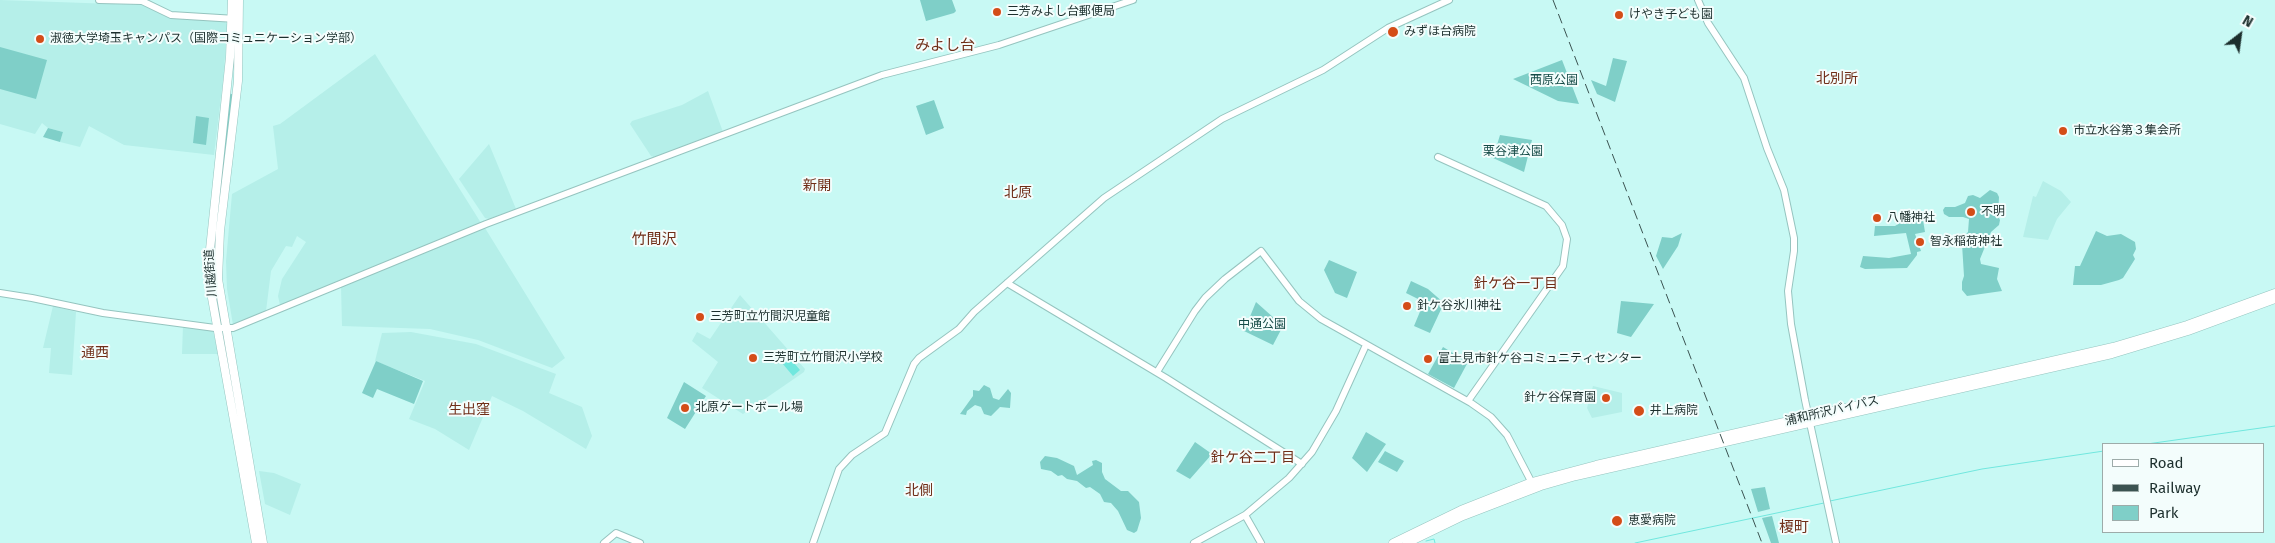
<!DOCTYPE html>
<meta charset="utf-8">
<style>
body{margin:0}
#map{position:relative;width:2275px;height:543px;overflow:hidden;background:#c8f9f4;font-family:"Fira Sans",sans-serif}
canvas{display:block}
.legend{position:absolute;left:2102px;top:443px;width:162px;height:90px;box-sizing:border-box;background:#f3fdfc;border:1px solid #9daba9;margin:0;padding:6px 9px;list-style:none;font-size:15px;color:#1c2f2d}
.legend li{display:flex;align-items:center;gap:10px;height:25px}
.legend b{width:25px;border:1px solid #9daba9}
.north{position:absolute;left:2215px;top:10px;width:50px;height:50px;-webkit-text-stroke:4px #f3fdfc;paint-order:stroke;rotate:30deg;font-size:14px;font-weight:700;line-height:20px;text-align:center;color:#1c2f2d}
.north::after{content:'';display:block;margin:auto;width:18px;height:22px;background:#1c2f2d;clip-path:polygon(50% 0,100% 100%,50% 72%,0 100%)}
</style>
<div id="map">
<canvas width="2275" height="543"></canvas>
<ul class="legend">
<li><b style="height:6px;background:#fff"></b>Road</li>
<li><b style="height:6px;background:#3b5351"></b>Railway</li>
<li><b style="height:14px;background:#7fcfc8"></b>Park</li>
</ul>
<div class="north">N</div>
</div>
<script>
const context = document.querySelector('canvas').getContext('2d');
context.lineJoin = 'round';
function paint(path, color) { context.fillStyle = color; context.fill(path, 'evenodd'); }
const poly = rows => new Path2D(rows.map(r => 'M' + r).join(''));
function trace(path, color, width, dash) { context.strokeStyle = color; context.lineWidth = width; context.lineCap = dash ? 'butt' : 'round'; context.setLineDash(dash || []); context.stroke(path); }
function label(font, color, halo, rows, align = 'center') {
  context.font = font + ' "Fira Sans","Noto Sans JP",sans-serif'; context.lineWidth = 4; context.setLineDash([]); context.textBaseline = 'middle'; context.strokeStyle = halo; context.fillStyle = color; for (const [text, x, y, turn = 0] of rows) {
    context.save(); context.translate(x, y); context.rotate((+turn || 0) * Math.PI / 180); context.textAlign = isNaN(turn) ? turn : align; if (halo) context.strokeText(text, 0, 0); context.fillText(text, 0, 0); context.restore();
  }
}
paint(poly([
 [0,0,142,5,167,17,224,21,227,24,224,72,214,155,124,145,89,126,80,147,60,142,63,132,48,128,42,123,35,134,0,124],
 [375,54,481,223,280,305,278,296,282,279,306,242,297,236,292,247,286,246,271,271,266,311,233,325,227,289,226,261,232,194,278,169,273,126,280,124],
 [708,91,723,132,654,157,651,156,630,124,632,121,682,105],
 [489,144,516,209,489,219,485,218,459,179],
 [2043,181,2061,191,2071,202,2057,219,2048,240,2023,237,2033,196,2036,197],
 [485,228,565,358,552,368,478,340,430,329,342,326,341,286],
 [740,295,805,369,804,372,743,414,702,388,718,362,692,341,697,332,710,339],
 [53,306,76,312,72,375,49,373,51,348,43,348],
 [183,326,213,330,218,354,182,354],
 [411,332,476,344,556,374,549,393,582,407,592,436,586,449,523,411,492,396,469,450,435,429,409,419,425,381,375,361,382,333],
 [1593,386,1622,393,1622,412,1592,418,1587,408],
 [259,471,274,473,301,484,290,515,265,504]
]), '#b5efe9');
paint(poly([
 [920,0,952,0,956,11,954,13,926,21],
 [0,47,47,60,36,99,0,89],
 [1613,58,1627,61,1615,102,1597,94,1591,80,1606,86],
 [1562,60,1579,104,1558,101,1513,79],
 [228,93,235,95,224,170,222,170],
 [934,100,944,128,926,135,916,106],
 [196,116,209,118,206,145,193,143],
 [48,128,63,132,60,142,43,137],
 [1500,135,1532,140,1524,172,1493,158],
 [1990,190,1997,193,1999,197,1998,216,2000,220,1999,225,1991,232,1980,259,1981,264,1999,268,1997,279,2002,291,1967,296,1962,290,1962,282,1964,276,1962,244,1953,243,1962,239,1968,232,1969,219,1963,217,1949,217,1944,214,1943,210,1945,207,1955,207,1965,203,1968,196,1973,195,1980,198],
 [1922,214,1925,232,1915,234,1921,251,1917,252,1917,255,1907,268,1865,269,1860,267,1863,256,1889,258,1911,254,1906,233,1874,236,1875,226,1895,226,1911,216],
 [2096,231,2107,236,2121,234,2135,242,2136,249,2133,255,2135,259,2123,278,2119,280,2101,285,2073,285,2075,266,2080,266],
 [1682,233,1678,246,1663,269,1656,256,1662,237,1672,238],
 [1329,260,1357,272,1347,298,1335,293,1324,270],
 [1411,281,1428,289,1444,303,1430,333,1414,326,1424,302,1406,293],
 [1621,301,1654,304,1631,337,1617,333],
 [1256,302,1283,326,1273,345,1244,331],
 [1443,347,1468,362,1454,388,1428,374],
 [376,361,423,381,414,404,377,389,373,398,362,393],
 [684,382,706,396,685,429,667,418],
 [984,385,990,388,993,398,999,400,1008,389,1011,393,1010,408,1000,407,991,416,984,414,981,407,975,405,967,411,966,415,960,414,973,396,973,390,979,391],
 [1366,432,1386,444,1367,472,1352,458],
 [1195,442,1212,454,1190,479,1176,471],
 [1385,451,1404,461,1397,472,1378,462],
 [1045,456,1057,458,1074,466,1077,475,1093,465,1092,461,1096,460,1102,463,1102,472,1105,479,1121,491,1128,491,1139,502,1141,518,1137,531,1134,533,1127,530,1118,511,1111,503,1104,502,1100,494,1090,487,1086,488,1077,481,1067,479,1062,475,1058,476,1051,471,1041,469,1040,462],
 [1765,487,1770,509,1758,512,1751,489],
 [1772,516,1779,543,1771,543,1762,518]
]), '#7fcfc8');
paint(poly([
 [789,357,800,370,793,376,782,363]
]), '#71e7de');
trace(poly([
 [2147,444,2275,426],
 [1830,501,1982,469,2104,451],
 [1426,541,1434,539,1435,543],
 [1635,543,1824,503]
]), '#71e7de', 1);
const tertiary = poly([
 [99,0,142,1,171,15,236,19],
 [1698,0,1708,23,1744,78,1767,148,1784,190,1794,238,1794,251,1788,291,1791,324,1805,400,1836,543],
 [1438,157,1546,206,1562,225,1567,239,1563,266,1468,401],
 [1007,283,1166,378,1302,464],
 [0,293,32,298,103,313,215,328,233,328,486,224,882,75,999,45,1133,0],
 [1157,372,1195,311,1205,298,1225,279,1261,251,1299,301,1321,319,1471,403,1491,417,1507,435,1533,485],
 [604,543,616,533,640,543],
 [813,543,839,469,852,455,885,433,914,364,919,358,959,329,974,312,1104,198,1222,119,1323,70,1388,28,1449,0],
 [1194,543,1245,515],
 [1261,543,1245,515,1289,478,1312,452,1336,411,1366,345]
]);
const trunk = poly([
 [232,0,230,57,209,259,212,298,256,543],
 [239,0,238,81,220,231,218,279,263,543],
 [1393,543,1461,510,1532,482,1596,465,2113,347,2187,325,2275,293],
 [1407,543,1463,516,1541,486,1576,476,2112,354,2188,331,2275,299]
]);
trace(tertiary, '#95c4bf', 8);
trace(trunk, '#95c4bf', 9);
trace(tertiary, '#fff', 6);
trace(trunk, '#fff', 8);
trace(poly([
 [1553,0,1762,543]
]), '#3b5351', 1, [10, 5]);
for (const [x, y, r, color] of [
 [997,12,5,"#d44d18"],
 [1619,15,5,"#d44d18"],
 [1393,32,6,"#d44d18"],
 [40,39,5,"#d44d18"],
 [2063,131,5,"#d44d18"],
 [1971,212,5,"#d44d18"],
 [1877,218,5,"#d44d18"],
 [1920,242,5,"#d44d18"],
 [1407,306,5,"#d44d18"],
 [700,317,5,"#d44d18"],
 [753,358,5,"#d44d18"],
 [1428,359,5,"#d44d18"],
 [1606,398,5,"#d44d18"],
 [685,408,5,"#d44d18"],
 [1639,411,6,"#d44d18"],
 [1617,521,6,"#d44d18"]
]) { const dot = new Path2D(); dot.arc(x, y, r, 0, 2 * Math.PI); context.fillStyle = color; context.fill(dot); trace(dot, '#f3fdfc', 2); }
label('12px', '#1c2f2d', '#f3fdfc', [
 ["三芳みよし台郵便局",1007,12],
 ["けやき子ども園",1629,15],
 ["みずほ台病院",1404,32],
 ["淑徳大学埼玉キャンパス（国際コミュニケーション学部）",50,39],
 ["市立水谷第３集会所",2073,131],
 ["不明",1981,212],
 ["八幡神社",1887,218],
 ["智永稲荷神社",1930,242],
 ["針ケ谷氷川神社",1417,306],
 ["三芳町立竹間沢児童館",710,317],
 ["三芳町立竹間沢小学校",763,358],
 ["富士見市針ケ谷コミュニティセンター",1438,359],
 ["針ケ谷保育園",1596,398,"right"],
 ["北原ゲートボール場",695,408],
 ["井上病院",1650,411],
 ["恵愛病院",1628,521]
], 'left');
label('12px', '#164b47', '#f3fdfc', [
 ["西原公園",1554,81],
 ["栗谷津公園",1513,152],
 ["中通公園",1262,325]
]);
label('12px', '#1c2f2d', '#f3fdfc', [
 ["川越街道",211,273,-94],
 ["浦和所沢バイパス",1832,411,-13]
]);
label('14px', '#702e18', '#f3fdfc', [
 ["北別所",1837,79],
 ["新開",817,186],
 ["北原",1018,193],
 ["針ケ谷一丁目",1516,284],
 ["通西",95,353],
 ["生出窪",469,410],
 ["針ケ谷二丁目",1253,458],
 ["北側",919,491]
]);
label('15px', '#702e18', '#f3fdfc', [
 ["みよし台",945,46],
 ["竹間沢",654,240],
 ["榎町",1794,528]
]);
</script>
